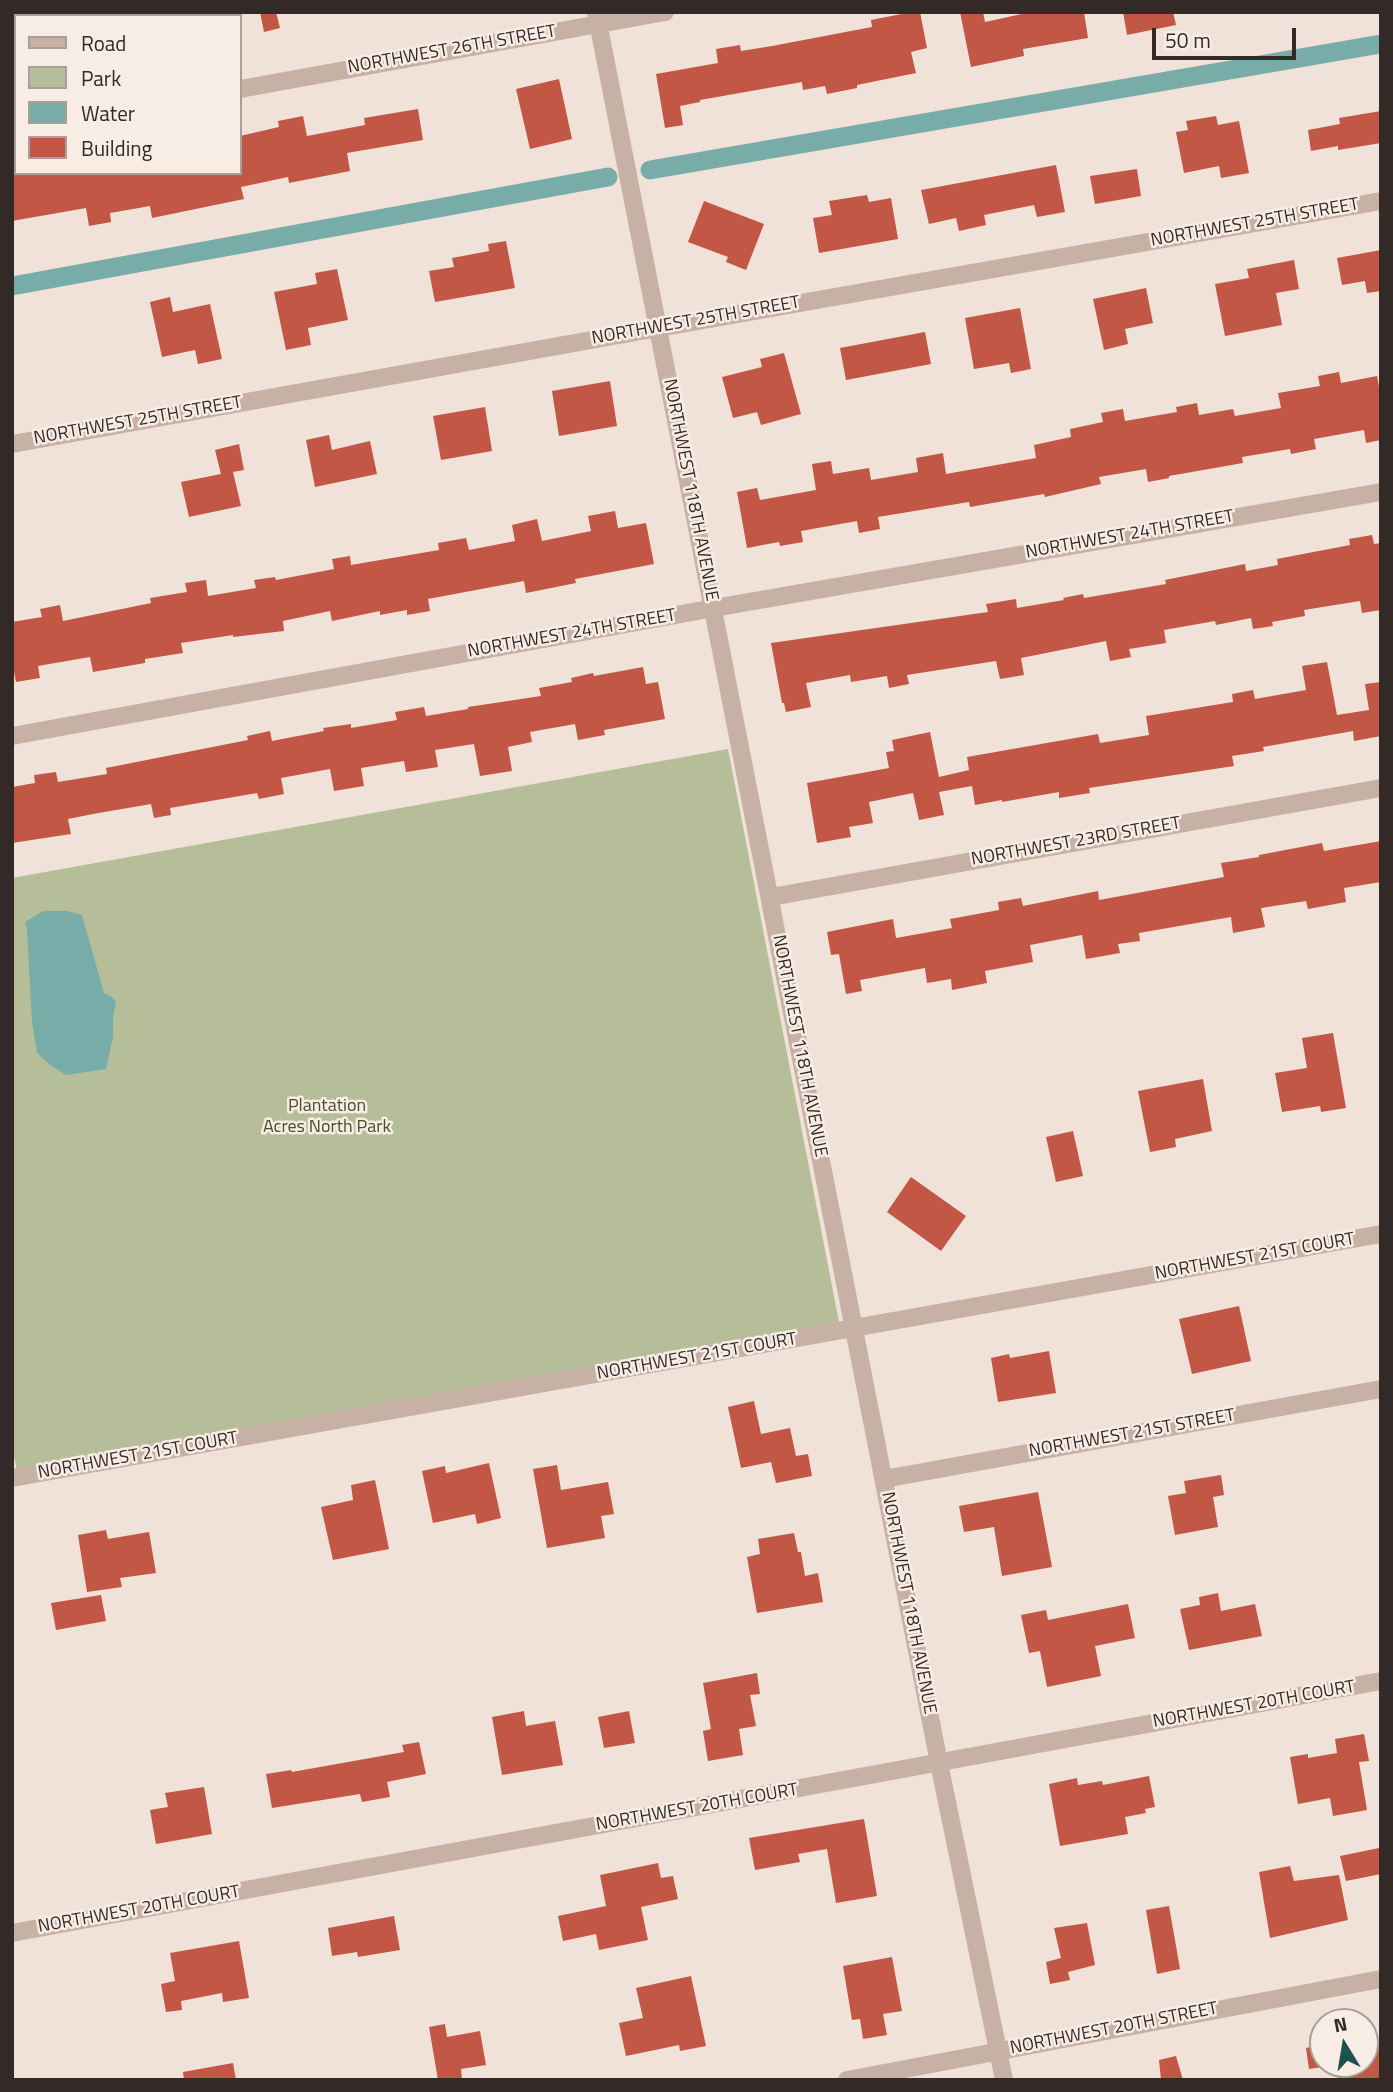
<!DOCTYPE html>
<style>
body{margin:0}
#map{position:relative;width:1393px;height:2092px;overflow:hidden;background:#f0e2d8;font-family:"Titillium Web",sans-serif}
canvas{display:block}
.frame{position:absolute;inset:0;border:14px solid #332926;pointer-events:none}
.legend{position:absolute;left:14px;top:14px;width:228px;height:161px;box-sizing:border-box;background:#f8ede4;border:2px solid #a99f98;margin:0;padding:9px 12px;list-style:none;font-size:21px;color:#332926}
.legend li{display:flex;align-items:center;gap:14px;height:35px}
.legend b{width:35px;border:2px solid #a99f98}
.north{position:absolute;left:1309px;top:2008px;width:70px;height:70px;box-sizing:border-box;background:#f8ede4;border:2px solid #a99f98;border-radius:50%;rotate:349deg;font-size:19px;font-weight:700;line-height:28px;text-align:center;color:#332926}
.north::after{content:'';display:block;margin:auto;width:24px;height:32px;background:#1d5251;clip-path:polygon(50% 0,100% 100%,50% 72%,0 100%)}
.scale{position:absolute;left:1152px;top:28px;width:144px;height:32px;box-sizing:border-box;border:4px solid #332926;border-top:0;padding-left:9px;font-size:21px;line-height:24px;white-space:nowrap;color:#332926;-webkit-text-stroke:5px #f8ede4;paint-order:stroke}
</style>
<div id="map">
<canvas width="1393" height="2092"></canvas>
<div class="frame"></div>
<ul class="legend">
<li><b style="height:9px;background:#c7b1a5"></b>Road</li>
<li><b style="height:19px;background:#b5be99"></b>Park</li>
<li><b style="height:19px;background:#78aca9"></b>Water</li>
<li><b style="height:19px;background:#c15744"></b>Building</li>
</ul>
<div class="north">N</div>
<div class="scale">50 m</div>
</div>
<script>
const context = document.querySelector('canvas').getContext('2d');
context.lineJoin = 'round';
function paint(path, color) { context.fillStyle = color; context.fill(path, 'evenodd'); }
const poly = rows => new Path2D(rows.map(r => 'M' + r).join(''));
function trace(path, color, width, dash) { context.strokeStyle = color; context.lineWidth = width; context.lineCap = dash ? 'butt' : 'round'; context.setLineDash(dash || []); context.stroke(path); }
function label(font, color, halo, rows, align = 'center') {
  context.font = font + ' "Titillium Web",sans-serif'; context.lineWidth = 5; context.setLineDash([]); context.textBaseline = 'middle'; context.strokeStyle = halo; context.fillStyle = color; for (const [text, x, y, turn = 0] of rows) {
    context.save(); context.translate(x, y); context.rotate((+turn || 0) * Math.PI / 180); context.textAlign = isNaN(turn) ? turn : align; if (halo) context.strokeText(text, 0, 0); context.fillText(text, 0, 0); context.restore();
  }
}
paint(poly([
 [728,749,839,1322,17,1470,12,1448,12,878]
]), '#b5be99');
paint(poly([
 [43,911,67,911,82,915,104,993,112,997,116,1002,113,1017,113,1037,106,1069,66,1075,49,1064,37,1053,32,1022,27,930,25,922]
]), '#78aca9');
trace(poly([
 [650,170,1381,44],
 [12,286,608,177]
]), '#78aca9', 19);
paint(poly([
 [260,12,276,12,280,28,264,32],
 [912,12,920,12,927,48,911,52,916,73,857,85,857,88,827,94,825,86,803,90,802,82,700,100,700,102,680,106,683,125,665,128,656,74,718,63,716,49,740,45,741,51,772,46,872,27,871,20],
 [960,12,983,12,985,22,1031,12,1084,12,1088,38,1023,49,1024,56,971,67],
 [1123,12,1173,12,1176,25,1127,35],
 [559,79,572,139,530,149,516,89],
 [418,109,423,140,347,153,350,171,289,183,288,177,241,187,244,199,152,218,150,206,110,213,111,222,89,226,86,208,12,221,12,173,240,173,240,136,279,127,278,121,303,116,307,136,365,125,364,118],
 [1381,111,1381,143,1338,150,1338,146,1311,151,1308,130,1340,124,1339,118],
 [1216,116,1218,125,1239,121,1249,173,1221,178,1219,166,1184,173,1176,132,1188,130,1186,121],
 [1056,165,1065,212,1037,217,1034,205,984,215,986,225,959,231,956,218,929,224,921,190],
 [1137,169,1141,196,1095,204,1090,176],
 [867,195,869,202,891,198,898,239,819,253,813,218,832,215,829,201],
 [704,201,764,224,746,270,726,262,728,257,688,242],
 [506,241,515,288,435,302,429,271,454,267,452,258,489,251,488,244],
 [1381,250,1381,291,1367,293,1365,281,1342,285,1337,258],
 [1294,260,1299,289,1276,293,1282,325,1225,336,1215,284,1249,278,1247,269],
 [337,269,348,320,308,328,311,345,286,350,274,292,317,284,315,273],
 [1146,288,1153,323,1125,329,1128,344,1104,350,1093,299],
 [170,297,173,312,210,304,222,359,198,364,195,350,162,357,150,302],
 [1020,308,1031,369,1011,373,1009,363,974,369,965,318],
 [925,332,931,364,846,380,840,348],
 [784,353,801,414,761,425,757,412,733,418,722,377,762,367,760,359],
 [1339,372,1341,383,1377,376,1381,397,1381,440,1366,443,1364,430,1314,439,1316,449,1291,454,1290,449,1242,457,1243,463,1169,476,1169,478,1148,482,1146,469,1099,477,1101,484,1045,497,1044,494,970,507,969,502,878,517,880,529,859,533,857,521,801,531,803,542,780,546,779,542,747,548,737,492,757,488,760,500,816,490,812,464,831,461,833,474,869,468,871,480,918,472,916,458,943,453,946,474,1036,458,1034,445,1071,437,1070,429,1103,422,1101,413,1123,409,1125,421,1177,412,1176,407,1197,403,1199,415,1233,409,1235,416,1281,408,1278,393,1320,386,1318,376],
 [610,381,617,426,559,436,552,391],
 [485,407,492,451,441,460,433,416],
 [329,435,332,450,370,441,377,474,315,487,306,440],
 [239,444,244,470,233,472,241,506,189,517,181,482,221,474,215,450],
 [615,511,618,528,646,523,654,564,575,579,576,583,526,593,524,581,428,599,430,611,407,615,407,610,380,615,380,611,332,621,330,611,283,621,284,631,233,637,233,635,181,643,183,653,145,659,145,663,93,672,90,657,38,666,40,678,16,682,12,662,12,622,42,617,40,609,60,605,63,621,151,603,150,598,187,592,185,583,206,580,208,596,256,588,254,580,275,577,276,580,334,569,332,559,350,556,351,565,439,550,438,543,466,538,469,550,515,541,512,525,537,519,542,541,591,531,588,516],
 [1372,535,1374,544,1381,543,1381,610,1362,613,1360,601,1304,610,1305,616,1272,622,1273,626,1253,629,1251,618,1216,625,1215,621,1164,630,1166,643,1129,649,1131,657,1110,661,1106,641,1021,658,1024,675,1000,679,996,661,907,675,909,684,889,688,887,676,851,682,850,675,806,683,811,707,786,712,784,703,782,703,771,643,988,612,986,604,1016,599,1017,608,1064,600,1063,598,1083,594,1084,598,1166,584,1165,580,1245,564,1246,571,1278,565,1277,559,1350,545,1349,539],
 [1327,662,1337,715,1369,710,1365,684,1381,682,1381,736,1354,741,1353,731,1263,747,1264,751,1232,756,1234,766,1089,788,1090,793,1059,798,1059,792,1002,802,1002,800,975,805,972,786,939,792,944,815,919,820,913,793,869,802,873,823,849,827,851,837,817,843,807,783,889,768,886,752,894,751,892,740,930,732,939,777,969,770,967,757,1098,734,1100,743,1149,735,1146,716,1233,702,1232,694,1253,690,1255,699,1306,690,1302,666],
 [643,667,646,684,658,682,665,719,604,730,605,735,578,740,575,724,530,732,532,742,508,747,512,771,480,776,474,744,435,750,438,767,406,772,404,761,361,768,364,786,334,791,330,769,281,778,284,794,259,799,257,793,170,808,171,815,154,818,151,804,93,814,68,819,71,834,12,843,12,787,35,783,34,775,56,772,58,782,107,774,106,768,248,740,247,736,270,731,272,741,324,731,323,728,351,724,351,728,397,720,395,712,424,707,426,716,468,709,468,707,541,696,539,688,572,682,571,678,593,673,594,676],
 [1381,841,1381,882,1344,888,1346,902,1308,909,1306,901,1261,908,1265,927,1233,933,1231,917,1139,933,1140,941,1118,944,1120,953,1086,959,1082,935,1030,945,1033,962,985,971,987,983,952,990,951,979,927,983,925,968,860,980,862,991,846,994,839,954,831,955,827,932,893,919,896,938,952,928,950,919,999,910,998,902,1021,898,1023,906,1098,891,1099,900,1224,877,1221,863,1259,857,1259,855,1322,843,1324,851],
 [1333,1033,1346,1108,1321,1112,1320,1106,1282,1112,1275,1073,1307,1068,1302,1038],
 [1203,1079,1212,1131,1175,1139,1176,1147,1150,1152,1138,1091],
 [1073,1131,1083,1176,1056,1182,1046,1137],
 [911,1177,966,1216,941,1251,887,1212],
 [1239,1306,1251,1361,1192,1374,1179,1319],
 [1049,1351,1056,1393,998,1402,991,1358,1009,1354,1010,1358],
 [754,1401,761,1434,790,1428,796,1456,808,1454,812,1476,776,1483,771,1462,741,1468,728,1407],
 [489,1463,501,1518,477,1524,475,1514,433,1523,422,1471,445,1466,446,1473],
 [557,1465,561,1490,608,1482,614,1514,601,1516,605,1538,547,1548,533,1469],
 [1221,1475,1224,1495,1213,1497,1218,1527,1175,1535,1168,1496,1186,1493,1184,1481],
 [375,1480,389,1549,333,1560,321,1507,353,1500,351,1485],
 [1038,1492,1052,1567,1002,1576,994,1527,964,1532,959,1506],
 [106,1530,108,1539,149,1532,156,1573,120,1578,122,1587,87,1592,78,1535],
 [794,1533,798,1552,801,1552,805,1576,818,1573,823,1602,757,1613,747,1557,760,1554,758,1539],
 [1218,1593,1221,1611,1255,1604,1262,1636,1189,1650,1180,1609,1200,1605,1199,1597],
 [101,1595,106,1621,56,1630,51,1603],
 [1128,1604,1135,1638,1095,1646,1101,1676,1047,1687,1040,1651,1029,1653,1021,1615,1046,1610,1048,1620],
 [757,1673,760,1694,750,1695,756,1726,739,1729,743,1755,708,1761,703,1731,711,1729,703,1683],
 [524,1711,526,1726,555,1721,563,1765,502,1775,492,1717],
 [629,1711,635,1743,604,1748,598,1717],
 [1364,1734,1369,1761,1359,1762,1367,1810,1333,1816,1330,1798,1298,1804,1290,1757,1308,1754,1308,1758,1337,1753,1335,1739],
 [419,1742,426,1774,387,1782,390,1797,362,1802,360,1794,272,1808,266,1774,291,1770,292,1772,404,1752,402,1745],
 [1149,1776,1155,1807,1145,1809,1146,1813,1125,1817,1128,1834,1060,1846,1049,1784,1077,1778,1078,1785,1102,1781,1103,1785],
 [204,1787,212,1834,156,1844,150,1810,168,1807,165,1793],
 [864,1819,877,1896,836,1903,827,1849,798,1854,800,1862,755,1870,749,1838],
 [1379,1848,1381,1874,1346,1881,1340,1856],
 [658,1863,661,1878,673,1876,678,1899,641,1907,648,1940,599,1950,596,1934,563,1941,558,1916,606,1906,600,1875],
 [1290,1866,1294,1881,1339,1875,1348,1920,1270,1938,1259,1872],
 [1169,1906,1180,1969,1157,1974,1146,1910],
 [394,1916,400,1950,358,1957,357,1952,332,1956,328,1928],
 [1087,1923,1095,1965,1068,1972,1070,1980,1050,1984,1046,1962,1061,1958,1054,1928],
 [239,1941,249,1998,223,2002,222,1993,181,2001,182,2010,166,2012,161,1984,175,1981,170,1953],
 [892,1957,902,2011,883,2014,887,2035,863,2039,860,2019,852,2020,843,1966],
 [691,1976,706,2046,680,2051,679,2045,626,2056,619,2023,643,2018,636,1988],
 [445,2024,447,2037,480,2031,486,2065,461,2069,462,2080,438,2080,429,2027],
 [1323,2044,1323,2067,1309,2069,1306,2048],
 [1381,2045,1381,2080,1338,2080,1336,2064,1365,2064,1365,2049],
 [1176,2056,1183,2080,1161,2080,1159,2060],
 [233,2063,236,2080,184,2080,183,2072]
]), '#c15744');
trace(poly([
 [596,12,939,1763,1004,2080],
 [240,89,665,12],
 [12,130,16,130],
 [12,444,658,328,1381,201],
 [12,736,714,608,1381,492],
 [771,897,1381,788],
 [12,1478,1381,1234],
 [884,1479,1381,1389],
 [12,1933,1381,1681],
 [847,2080,1381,1979]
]), '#c7b1a5', 18);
label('18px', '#332926', '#f8ede4', [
 ["NORTHWEST 26TH STREET",452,50,-10],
 ["NORTHWEST 25TH STREET",1255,223,-10],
 ["NORTHWEST 25TH STREET",696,321,-10],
 ["NORTHWEST 25TH STREET",138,421,-10],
 ["NORTHWEST 118TH AVENUE",690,490,79],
 ["NORTHWEST 24TH STREET",1130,535,-10],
 ["NORTHWEST 24TH STREET",572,634,-10],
 ["NORTHWEST 23RD STREET",1076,842,-10],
 ["NORTHWEST 118TH AVENUE",799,1046,79],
 ["NORTHWEST 21ST COURT",1255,1257,-10],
 ["NORTHWEST 21ST COURT",697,1357,-10],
 ["NORTHWEST 21ST STREET",1132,1434,-10],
 ["NORTHWEST 21ST COURT",138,1456,-10],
 ["NORTHWEST 118TH AVENUE",908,1603,79],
 ["NORTHWEST 20TH COURT",1254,1705,-10],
 ["NORTHWEST 20TH COURT",697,1808,-10],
 ["NORTHWEST 20TH COURT",139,1910,-10],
 ["NORTHWEST 20TH STREET",1114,2029,-11]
]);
label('18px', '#46502a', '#f8ede4', [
 ["Plantation",327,1107],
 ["Acres North Park",327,1128]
]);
</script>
